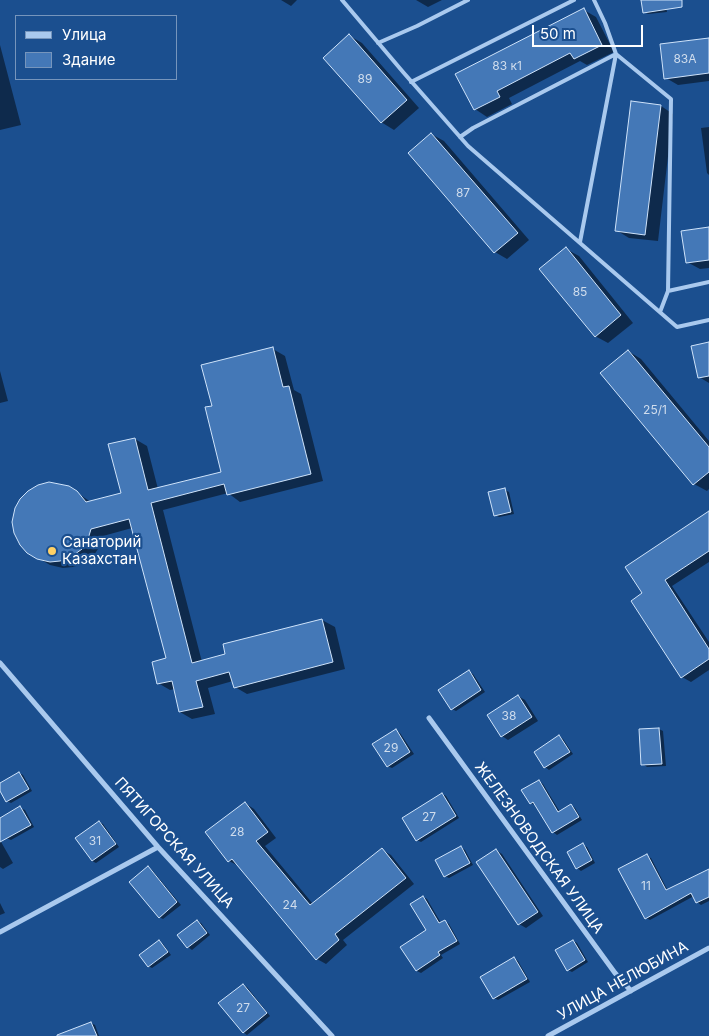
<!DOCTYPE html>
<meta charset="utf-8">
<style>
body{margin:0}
#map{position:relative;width:709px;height:1036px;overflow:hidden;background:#1b4f8f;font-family:Inter,sans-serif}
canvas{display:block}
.legend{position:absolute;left:15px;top:15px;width:162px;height:65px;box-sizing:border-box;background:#1b4f8f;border:1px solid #7695bc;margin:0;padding:6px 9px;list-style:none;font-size:15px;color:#fff}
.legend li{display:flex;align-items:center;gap:10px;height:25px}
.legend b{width:25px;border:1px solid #7695bc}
.scale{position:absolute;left:532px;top:25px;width:111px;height:22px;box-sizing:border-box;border:2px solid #fff;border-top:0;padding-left:6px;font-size:15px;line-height:18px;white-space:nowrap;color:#fff;-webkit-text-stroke:4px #1b4f8f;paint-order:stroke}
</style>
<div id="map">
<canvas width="709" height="1036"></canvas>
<ul class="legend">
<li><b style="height:6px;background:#a9c9ee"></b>Улица</li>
<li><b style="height:14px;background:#4478b7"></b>Здание</li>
</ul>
<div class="scale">50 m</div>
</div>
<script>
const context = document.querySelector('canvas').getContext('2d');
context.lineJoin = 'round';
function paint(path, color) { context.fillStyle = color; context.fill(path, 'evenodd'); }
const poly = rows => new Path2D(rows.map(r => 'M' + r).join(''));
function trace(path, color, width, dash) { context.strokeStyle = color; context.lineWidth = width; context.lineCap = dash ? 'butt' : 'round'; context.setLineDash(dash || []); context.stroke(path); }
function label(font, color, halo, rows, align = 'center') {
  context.font = font + ' Inter,sans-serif'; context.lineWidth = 4.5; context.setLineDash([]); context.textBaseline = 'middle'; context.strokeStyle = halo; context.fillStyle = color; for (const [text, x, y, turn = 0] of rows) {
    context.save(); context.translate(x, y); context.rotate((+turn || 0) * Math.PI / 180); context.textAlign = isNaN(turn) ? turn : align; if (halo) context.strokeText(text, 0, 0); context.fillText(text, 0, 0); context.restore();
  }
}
paint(poly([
 [281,0,297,0,291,6],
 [416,0,442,0,428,7],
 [647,0,665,0,667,12,648,14,644,12],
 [584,10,596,17,614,52,587,65,580,61,509,98,512,104,487,117,475,109],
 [350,36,362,43,419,108,394,130,381,122],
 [709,39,709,81,678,85,666,78],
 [0,45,21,125,0,130],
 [661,106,673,114,658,241,629,238,616,230],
 [709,127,709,175,707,173,701,128],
 [431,134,444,141,529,240,507,259,495,252],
 [709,228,709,268,700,269,687,262],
 [566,249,579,256,633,323,608,343,595,336],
 [709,343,709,383,699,377],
 [273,349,285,356,294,390,301,394,323,481,240,502,228,493,163,510,202,662,226,655,322,620,335,627,345,669,247,694,235,687,233,681,208,688,215,714,192,719,180,712,175,689,170,690,158,683,168,658,132,528,103,536,100,546,94,555,84,564,73,567,63,568,50,565,28,552,68,487,91,502,122,494,135,439,147,446,158,489,222,473,213,406],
 [628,351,641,359,709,441,709,489,707,491,694,484],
 [0,371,8,401,0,403],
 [505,490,509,492,514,514,499,517,495,515],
 [709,513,709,562,672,586,709,642,709,670,691,682,682,677,644,594],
 [469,672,473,674,485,692,456,711,452,709],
 [518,696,525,700,538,721,508,740,502,736],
 [659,729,663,731,666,766,647,767,643,764,640,730],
 [396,731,400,733,414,754,392,768,387,766],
 [559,736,563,739,573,754,549,770,545,767,535,752],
 [19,773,23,775,32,791,11,803,7,801,0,788,0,784],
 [539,781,543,784,560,812,571,805,575,808,582,820,557,835,553,832,536,804,535,805,531,803],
 [442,794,446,796,459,818,421,842,417,840],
 [245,803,254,809,276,838,265,846,313,904,382,850,391,855,414,884,343,940,347,945,326,964,317,959,239,866,229,861,207,832],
 [20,808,25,810,34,827,11,840,6,838,0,826,0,819],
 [99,822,103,824,119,847,96,863,92,861],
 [0,840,13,863,3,869,0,867],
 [583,845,587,847,595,863,581,871,577,868],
 [461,847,465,850,473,865,449,878,445,876],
 [496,850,502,854,543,916,526,928,519,924],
 [646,856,651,858,668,891,709,872,709,901,701,905,697,902,694,896,650,920,646,918],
 [148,868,152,870,181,905,163,919,159,917],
 [423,897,427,899,441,923,445,921,449,924,460,944,441,955,443,958,421,973,417,971,428,930],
 [0,903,5,913,0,915],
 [197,921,201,923,210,935,192,950,188,947],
 [573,941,577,943,588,962,572,972,568,970],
 [159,942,163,944,171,955,152,968,148,966],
 [514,958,518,961,530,982,498,1000,494,998],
 [243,985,247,987,270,1016,247,1035,243,1032],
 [91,1023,95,1025,99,1036,60,1036]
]), '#0007');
const building = poly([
 [641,0,682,0,682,7,643,13,641,0],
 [584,8,602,45,574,59,570,53,497,91,500,97,474,110,455,74,584,8],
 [349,34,407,100,381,123,323,58,349,34],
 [709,38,709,73,664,79,660,44,709,38],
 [631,101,661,105,645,235,615,231,631,101],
 [431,133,518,233,494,253,408,153,431,133],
 [709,227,709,260,686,263,681,231,709,227],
 [566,247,621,315,595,337,539,269,566,247],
 [709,342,709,376,698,378,691,346,709,342],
 [273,347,283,387,289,386,311,474,227,495,224,484,151,503,192,663,225,654,223,644,322,619,333,662,234,688,229,672,196,681,203,707,179,712,172,681,157,684,152,662,166,658,129,519,91,529,88,539,82,549,71,557,60,561,50,562,37,559,27,553,20,545,14,533,12,522,15,508,20,499,28,491,38,485,49,482,69,486,77,491,86,502,121,493,108,444,135,438,148,490,221,472,205,407,212,406,201,365,273,347],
 [628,350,709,447,709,472,693,485,600,373,628,350],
 [505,488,511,512,494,516,488,492,505,488],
 [709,511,709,551,665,580,709,649,709,659,681,678,631,601,642,593,625,567,709,511],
 [469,670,481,690,451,710,438,690,469,670],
 [518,695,532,717,501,737,487,715,518,695],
 [659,728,662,764,641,765,639,729,659,728],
 [396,729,410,752,387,767,372,744,396,729],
 [559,735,570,752,544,768,534,752,559,735],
 [19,772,29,789,6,802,0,791,0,783,19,772],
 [539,780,558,812,571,804,579,817,552,833,533,802,530,804,521,790,539,780],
 [442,793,456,816,416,841,402,818,442,793],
 [245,802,268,832,256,841,310,905,382,848,406,878,335,934,339,940,316,960,232,859,228,862,205,832,245,802],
 [20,806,31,825,0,842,0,818,20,806],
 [99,821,116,844,92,861,75,838,99,821],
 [583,843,592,860,576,869,567,852,583,843],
 [461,846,470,863,444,877,435,860,461,846],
 [496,849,538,912,518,925,476,862,496,849],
 [647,854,666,890,709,869,709,897,696,903,691,893,645,919,618,869,647,854],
 [148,866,177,902,159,918,129,882,148,866],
 [423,896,439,923,445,920,457,941,438,952,440,955,416,971,400,947,426,930,410,904,423,896],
 [197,920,207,933,187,948,177,935,197,920],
 [159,940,168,952,148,967,139,955,159,940],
 [573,940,585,960,567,971,555,950,573,940],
 [514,957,527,979,493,999,480,977,514,957],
 [243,984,267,1013,243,1033,218,1003,243,984],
 [91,1022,97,1036,57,1036,57,1035,91,1022]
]);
paint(building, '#4478b7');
trace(building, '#cfe3fa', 1);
trace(poly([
 [342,0,403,72,468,146,677,327,709,320],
 [378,43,417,26,468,0],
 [411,82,574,0],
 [460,137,473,128,616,54,605,23,594,0],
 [580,242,616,54,671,99,668,291],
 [660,312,668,291,709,282]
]), '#a9c9ee', 4);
trace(poly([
 [0,663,158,847,332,1036],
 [429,718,615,973,631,991],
 [0,932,158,847],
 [548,1036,709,948]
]), '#a9c9ee', 5);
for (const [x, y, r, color] of [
 [52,551,5,"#ffd166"]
]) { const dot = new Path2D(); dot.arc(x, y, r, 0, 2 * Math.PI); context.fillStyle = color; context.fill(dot); trace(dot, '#1b4f8f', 2); }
label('12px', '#d0dded', null, [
 ["83А",685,59],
 ["83 к1",507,66],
 ["89",365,79],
 ["87",463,193],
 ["85",580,292],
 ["25/1",655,410],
 ["38",509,716],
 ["29",391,748],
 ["27",429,817],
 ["28",237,832],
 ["31",95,841],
 ["11",646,886],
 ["24",290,905],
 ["27",243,1008]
]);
label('15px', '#fff', '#1b4f8f', [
 ["Санаторий",62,542],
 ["Казахстан",62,559]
], 'left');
label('15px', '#fff', '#1b4f8f', [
 ["ПЯТИГОРСКАЯ УЛИЦА",174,843,48],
 ["ЖЕЛЕЗНОВОДСКАЯ УЛИЦА",539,848,54],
 ["УЛИЦА НЕЛЮБИНА",623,981,-29]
]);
</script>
